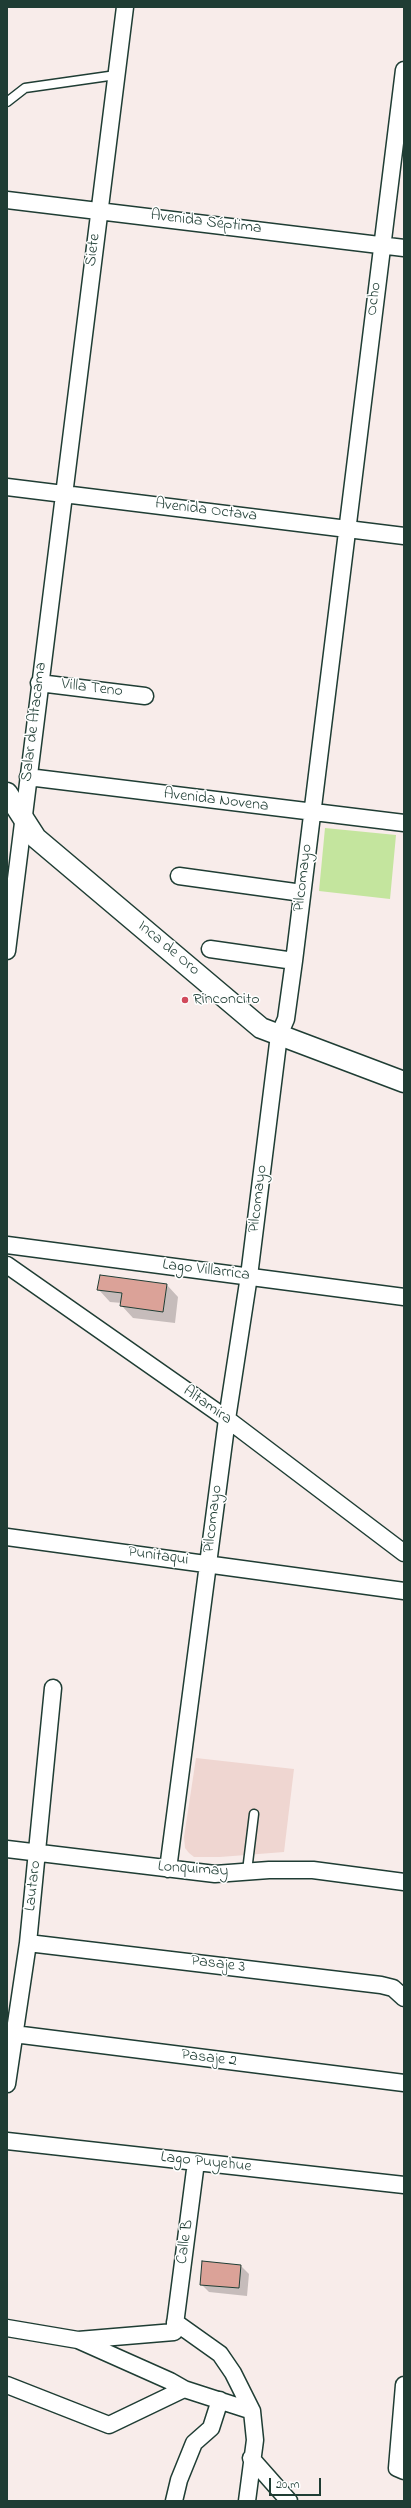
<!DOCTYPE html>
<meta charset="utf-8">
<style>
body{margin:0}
#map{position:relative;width:411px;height:2508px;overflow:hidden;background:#f8ecea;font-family:"Indie Flower",sans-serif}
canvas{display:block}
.frame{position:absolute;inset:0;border:8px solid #1f3d34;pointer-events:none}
.scale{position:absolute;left:269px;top:2478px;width:52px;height:18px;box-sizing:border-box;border:2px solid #1f3d34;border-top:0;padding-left:5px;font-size:12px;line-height:14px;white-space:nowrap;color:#1f3d34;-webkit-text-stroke:3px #fff;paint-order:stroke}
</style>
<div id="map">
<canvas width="411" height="2508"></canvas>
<div class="frame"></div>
<div class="scale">20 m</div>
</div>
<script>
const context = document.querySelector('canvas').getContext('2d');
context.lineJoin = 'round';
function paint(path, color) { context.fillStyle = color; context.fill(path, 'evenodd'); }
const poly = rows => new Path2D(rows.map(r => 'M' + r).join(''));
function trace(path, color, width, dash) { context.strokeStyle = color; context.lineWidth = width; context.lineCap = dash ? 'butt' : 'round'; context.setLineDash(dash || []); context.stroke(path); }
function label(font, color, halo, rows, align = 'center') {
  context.font = font + ' "Indie Flower",sans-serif'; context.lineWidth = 3; context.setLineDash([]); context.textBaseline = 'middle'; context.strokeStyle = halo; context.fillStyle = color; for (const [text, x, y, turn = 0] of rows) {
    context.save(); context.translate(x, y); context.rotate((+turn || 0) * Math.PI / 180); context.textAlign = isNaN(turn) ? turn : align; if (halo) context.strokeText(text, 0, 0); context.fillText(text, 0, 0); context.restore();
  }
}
paint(poly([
 [196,1758,294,1769,284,1852,220,1857,194,1857,189,1853,185,1848,184,1837]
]), '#efd6d1');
paint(poly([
 [325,828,396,835,390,899,319,891]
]), '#c4e59e');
paint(poly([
 [167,1285,178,1297,175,1323,133,1318,122,1306,122,1303,110,1302,99,1290],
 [241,2266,249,2274,247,2296,209,2292,201,2284]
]), '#0003');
const building = poly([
 [100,1275,167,1284,163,1312,120,1306,122,1293,97,1290,100,1275],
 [202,2261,241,2265,239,2288,200,2285,202,2261]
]);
paint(building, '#dba298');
trace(building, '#1f3d34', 1);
const service = poly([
 [7,102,25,88,116,75],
 [247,1871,254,1814]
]);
const minor = poly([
 [7,200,404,248],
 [7,487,404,536],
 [39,683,145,696],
 [28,777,404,823],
 [179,876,302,893],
 [210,949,294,961],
 [7,951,125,7],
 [7,1245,404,1297],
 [7,1265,227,1419,404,1553],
 [7,1537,404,1591],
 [7,1849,215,1874,269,1870,313,1870,404,1882],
 [168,1869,227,1419,249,1276,279,1035,286,1019,294,961,404,70],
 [28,1943,381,1985,393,1988,404,1998],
 [14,2034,404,2083],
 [7,2084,28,1943,53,1688],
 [7,2141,404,2185],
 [175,2322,220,2354,233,2373,252,2411,255,2440,247,2501],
 [7,2328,78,2340,174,2332,196,2162],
 [78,2340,170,2381,184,2389,252,2411],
 [7,2385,109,2425,184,2389],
 [404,2385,397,2468,404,2471],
 [251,2458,289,2501],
 [174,2501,179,2480,194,2443,211,2428,220,2400]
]);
const tertiary = poly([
 [7,793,36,838,261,1028,404,1082]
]);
trace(service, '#1f3d34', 11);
trace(minor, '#1f3d34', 19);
trace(tertiary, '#1f3d34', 23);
trace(service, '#fff', 8);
trace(minor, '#fff', 16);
trace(tertiary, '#fff', 20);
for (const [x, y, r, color] of [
 [185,1000,4,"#d1495b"]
]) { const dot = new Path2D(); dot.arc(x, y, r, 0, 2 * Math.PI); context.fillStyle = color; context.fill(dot); trace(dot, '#fff', 1.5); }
label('16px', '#1f3d34', '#fff', [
 ["Avenida Séptima",206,223,7],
 ["Siete",94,250,-83],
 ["Ocho",375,299,-83],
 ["Avenida Octava",206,511,7],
 ["Villa Teno",92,689,7],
 ["Salar de Atacama",35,722,-83],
 ["Avenida Novena",216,801,7],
 ["Pilcomayo",304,878,-83],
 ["Inca de Oro",168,949,40],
 ["Pilcomayo",259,1199,-83],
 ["Lago Villarrica",206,1271,7],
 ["Altamira",207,1406,35],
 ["Pilcomayo",214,1519,-83],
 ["Punitaqui",158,1557,8],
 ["Lonquimay",193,1870,4],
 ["Lautaro",34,1886,-84],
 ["Pasaje 3",218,1965,7],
 ["Pasaje 2",209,2059,7],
 ["Lago Puyehue",206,2163,6],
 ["Calle B",186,2242,-82]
]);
label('16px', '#1f3d34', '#fff', [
 ["Rinconcito",193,1000]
], 'left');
</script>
